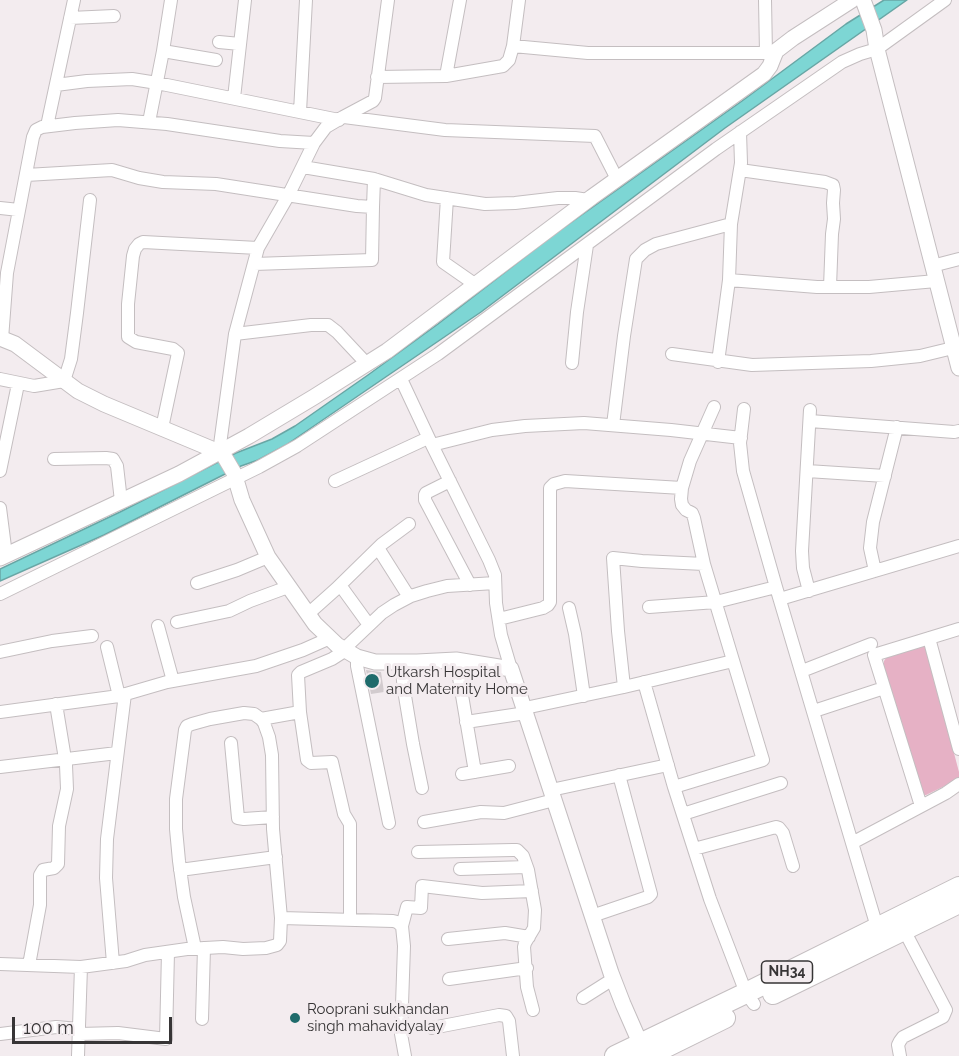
<!DOCTYPE html>
<style>
body{margin:0}
#map{position:relative;width:959px;height:1056px;overflow:hidden;background:#f3ecef;font-family:Raleway,sans-serif}
canvas{display:block}
.scale{position:absolute;left:12px;top:1017px;width:160px;height:27px;box-sizing:border-box;border:3px solid #373536;border-top:0;padding-left:8px;font-size:18px;line-height:21px;white-space:nowrap;color:#373536;-webkit-text-stroke:4px #f3ecef;paint-order:stroke}
</style>
<div id="map">
<canvas width="959" height="1056"></canvas>
<div class="scale">100 m</div>
</div>
<script>
const context = document.querySelector('canvas').getContext('2d');
context.lineJoin = 'round';
function paint(path, color) { context.fillStyle = color; context.fill(path, 'evenodd'); }
const poly = rows => new Path2D(rows.map(r => 'M' + r).join(''));
function trace(path, color, width, dash) { context.strokeStyle = color; context.lineWidth = width; context.lineCap = dash ? 'butt' : 'round'; context.setLineDash(dash || []); context.stroke(path); }
function label(font, color, halo, rows, align = 'center') {
  context.font = font + ' Raleway,sans-serif'; context.lineWidth = 6; context.setLineDash([]); context.textBaseline = 'middle'; context.strokeStyle = halo; context.fillStyle = color; for (const [text, x, y, turn = 0] of rows) {
    context.save(); context.translate(x, y); context.rotate((+turn || 0) * Math.PI / 180); context.textAlign = isNaN(turn) ? turn : align; if (halo) context.strokeText(text, 0, 0); context.fillText(text, 0, 0); context.restore();
  }
}
paint(poly([
 [924,646,926,648,959,772,959,778,955,781,926,795,923,795,884,667,884,661,886,658]
]), '#e6b1c5');
const water = poly([
 [884,0,907,0,725,128,481,312,286,445,258,460,241,466,104,535,0,581,0,569,120,512,236,453,272,439,295,426,368,375,438,324,552,236,742,101,846,24,884,0]
]);
paint(water, '#7dd6d4');
trace(water, '#68a6a5', 1.5);
paint(poly([
 [366,670,381,672,384,692,371,694]
]), '#d2cbce');
const minor = poly([
 [765,0,766,53,771,56],
 [70,18,114,16],
 [219,42,240,44],
 [513,46,588,53,766,53],
 [163,51,216,60],
 [446,76,460,0],
 [377,77,446,76,503,66,509,60,513,46,519,0],
 [56,85,87,81,132,79,157,83,339,120],
 [234,98,245,0],
 [300,112,306,0],
 [344,117,445,130,595,136,617,179],
 [149,122,163,51,171,0],
 [47,126,74,0],
 [303,167,374,179,426,195,485,204,515,203,558,198,575,198,588,200],
 [740,170,825,182,833,185,834,190,833,203,834,219,832,234,830,287],
 [26,175,112,170,139,178,163,182,216,184,357,206,373,207,374,179],
 [447,198,443,262,476,285],
 [0,208,19,210],
 [254,264,372,260,373,207],
 [932,266,959,259],
 [729,280,817,287,869,287,936,281],
 [235,334,311,325,328,325,337,332,367,364],
 [2,339,7,273,33,137,36,130,42,127,75,123,118,120,167,124,280,141,314,143],
 [672,354,752,365,871,361,920,356,953,348],
 [718,362,729,280,731,224,741,163,740,132],
 [572,363,577,312,587,245],
 [0,379,34,386,64,381,71,359,77,313,90,200],
 [401,379,432,445,489,560,495,575,496,603,501,635,511,669],
 [744,409,740,443,743,471,776,587,877,927],
 [810,421,954,432,959,431],
 [613,425,624,336,636,259,645,250,656,244,731,224],
 [162,428,178,353,173,349,136,342,128,337,128,304,133,256,135,249,139,244,143,242,258,248],
 [432,445,492,430,525,426,584,423,671,430,741,438],
 [219,452,235,334,258,248,288,196,314,143,326,127,343,117,373,101,375,98,388,0],
 [54,459,106,458,113,459,117,466,121,501],
 [0,471,18,384],
 [807,471,885,476],
 [335,481,428,438],
 [450,481,426,493,425,495,425,500,470,585],
 [0,508,6,555],
 [378,548,409,597],
 [875,571,870,548,873,522,897,427],
 [197,583,237,570,268,557],
 [340,585,369,625],
 [809,591,803,568,802,551,810,410],
 [0,594,259,467,297,446,438,354,716,149,842,62,860,54,877,49,945,0],
 [780,599,959,546],
 [649,607,716,602,776,587],
 [569,608,575,634,584,696],
 [308,614,336,589,382,544,409,524],
 [499,619,543,608,548,605,550,602,550,488,554,484,565,481,682,488],
 [177,622,229,611,250,601,288,587],
 [158,626,173,681],
 [929,638,959,749],
 [107,647,119,696],
 [344,649,382,613,394,605,411,596,427,591,447,586,495,583],
 [0,652,52,641,92,636],
 [357,657,357,666,389,823],
 [456,660,475,772],
 [401,662,404,690,413,744,422,788],
 [802,671,871,644],
 [644,682,674,787,710,899,746,993,754,1004],
 [624,687,618,631,613,558,642,561,704,564],
 [525,708,624,687,733,661],
 [814,711,884,688],
 [0,712,119,696,167,682,256,666,303,650,330,638],
 [300,712,307,760,311,763,332,762,344,814,350,824,350,920],
 [261,719,300,712,298,675,301,672,332,659,346,650],
 [466,722,526,713],
 [231,743,238,818,244,819,273,817],
 [0,767,117,753],
 [462,774,509,766],
 [674,787,763,760,704,564,694,518,692,513,686,510,682,505,681,499,682,488,690,461,714,407],
 [551,790,668,765],
 [921,806,874,655,959,629],
 [683,814,781,783],
 [424,822,481,812,504,813,554,800],
 [852,843,946,793,959,784],
 [694,849,776,827,779,828,783,833,793,866],
 [418,852,513,850,517,850,523,856,528,870,535,910,534,928,525,943,524,947,527,987,533,1010],
 [460,869,527,867],
 [180,870,276,857],
 [592,916,648,897,651,894,619,775],
 [281,918,393,921,397,922,402,926,404,946,401,1034,405,1056],
 [402,926,407,907,421,908,422,886,482,893,532,891],
 [448,939,505,933,529,937],
 [113,963,106,878,107,839,125,694],
 [0,964,81,967,126,961,145,955,187,949,223,947,243,949,266,948,277,945,280,941,281,918,273,829,272,755,269,737,264,723,261,719,254,714,244,713,210,719,192,724,187,726,185,730,176,799,176,829,179,861,184,897,195,948],
 [29,965,40,905,40,875,43,870,54,868,58,864,59,826,67,789,66,765,56,704],
 [449,979,527,968],
 [583,998,613,979],
 [202,1019,204,948],
 [432,1028,499,1015,506,1016,509,1021,513,1056],
 [0,1034,56,1027,79,1029],
 [79,1034,118,1033,166,1039,168,952],
 [78,1056,81,967],
 [900,1056,898,1045,900,1041,903,1037,943,1017,946,1010,904,930]
]);
const tertiary = poly([
 [863,0,874,30,877,49,959,368],
 [0,338,15,344,78,391,104,404,219,452,224,456,234,473,242,500,268,557,315,624,337,645,357,657,375,662,417,662,456,660,511,669,611,973,623,1004,644,1052],
 [0,558,179,474,249,436,314,397,387,351,592,197,764,74,770,66,776,51,793,38,852,0]
]);
const trunk = poly([
 [773,994,959,903],
 [615,1056,746,993,959,887],
 [648,1056,725,1018]
]);
trace(minor, '#c4bec0', 14);
trace(tertiary, '#c4bec0', 17);
trace(trunk, '#c4bec0', 22);
trace(minor, '#fff', 12);
trace(tertiary, '#fff', 15);
trace(trunk, '#fff', 20);
for (const [x, y, r, color] of [
 [372,681,8,"#1f6b6b"],
 [295,1018,6,"#1f6b6b"]
]) { const dot = new Path2D(); dot.arc(x, y, r, 0, 2 * Math.PI); context.fillStyle = color; context.fill(dot); trace(dot, '#f3ecef', 2); }
for (const [x, y, w] of [
 [787,972,51]
]) { const box = new Path2D(); box.roundRect(x - w / 2, y - 11, w, 22, 4.5); context.fillStyle = '#f3ecef'; context.fill(box); trace(box, '#373536', 1.5); }
label('bold 14px', '#373536', null, [
 ["NH34",787,972]
]);
label('15px', '#373536', '#f3ecef', [
 ["Utkarsh Hospital",386,672],
 ["and Maternity Home",386,689],
 ["Rooprani sukhandan",307,1009],
 ["singh mahavidyalay",307,1026]
], 'left');
</script>
